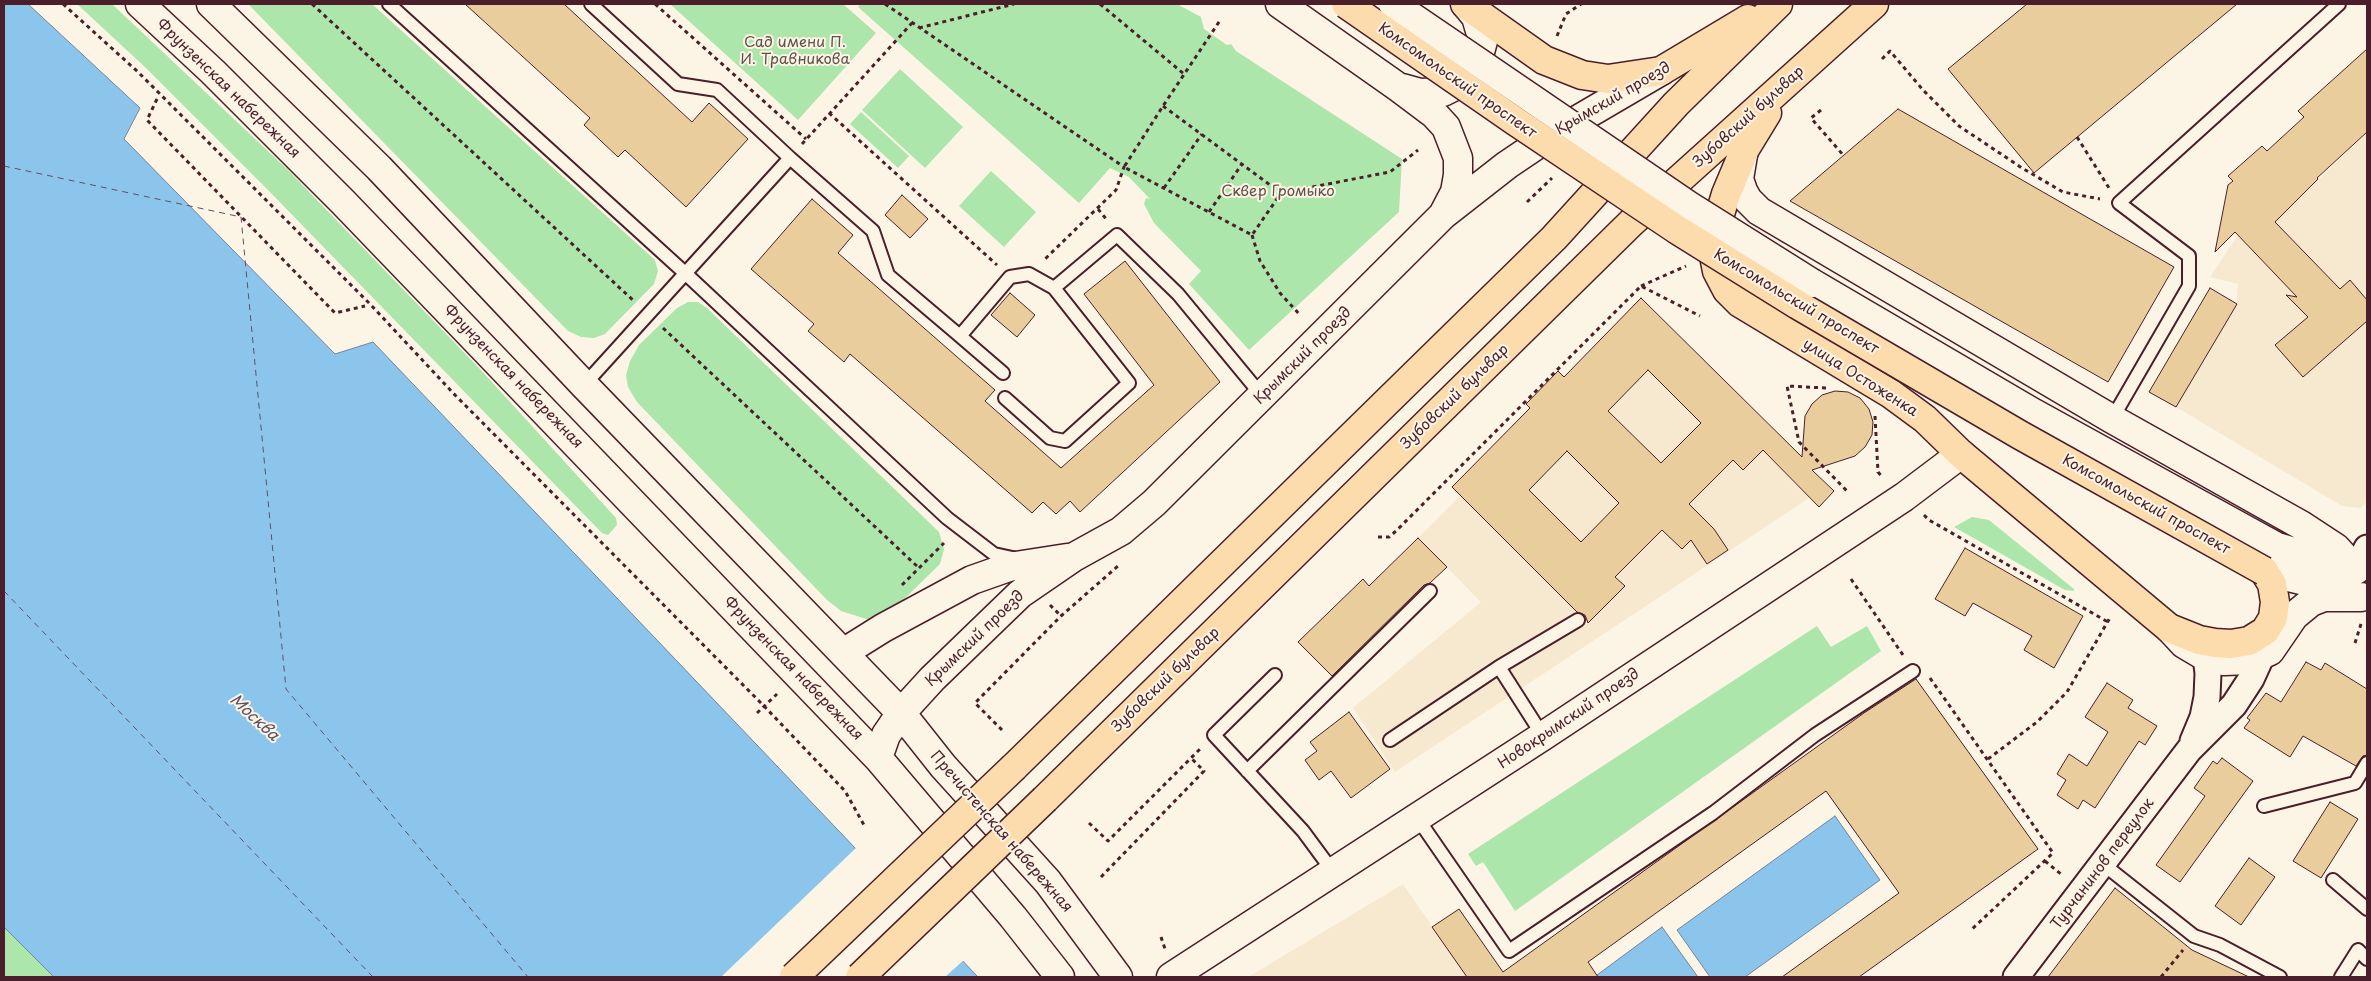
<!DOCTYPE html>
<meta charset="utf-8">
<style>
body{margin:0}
#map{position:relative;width:2371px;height:981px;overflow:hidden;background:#fcf5e5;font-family:"Playpen Sans",sans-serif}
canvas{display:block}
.frame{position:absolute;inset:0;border:5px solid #4a1f2b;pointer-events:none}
</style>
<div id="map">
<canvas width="2371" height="981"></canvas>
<div class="frame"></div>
</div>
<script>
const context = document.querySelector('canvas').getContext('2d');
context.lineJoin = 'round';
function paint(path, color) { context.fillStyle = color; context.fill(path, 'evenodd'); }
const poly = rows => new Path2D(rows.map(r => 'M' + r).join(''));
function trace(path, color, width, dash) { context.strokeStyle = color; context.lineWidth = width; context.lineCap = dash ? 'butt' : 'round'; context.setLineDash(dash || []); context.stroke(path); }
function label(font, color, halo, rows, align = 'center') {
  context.font = font + ' "Playpen Sans",sans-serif'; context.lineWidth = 4; context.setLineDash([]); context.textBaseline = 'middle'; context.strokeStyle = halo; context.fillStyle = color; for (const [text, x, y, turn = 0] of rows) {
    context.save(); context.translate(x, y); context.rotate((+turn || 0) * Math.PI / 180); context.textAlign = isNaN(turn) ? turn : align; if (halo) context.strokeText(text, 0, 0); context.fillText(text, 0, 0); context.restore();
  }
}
paint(poly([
 [2367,132,2367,501,2361,508,2342,506,2176,407,2236,305,2238,284,2210,277,2238,235,2267,230],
 [1641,298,1779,435,1790,479,1809,498,1395,772,1353,708,1481,602,1418,538,1460,496,1452,487,1530,408,1526,404,1558,371,1564,377],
 [1403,884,1467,977,1248,977]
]), '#f6e9cf');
paint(poly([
 [77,4,112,4,287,169,479,368,616,518,617,525,608,535,602,533,267,189,146,68],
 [248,4,372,4,655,260,658,271,654,284,605,334,594,338,581,337,568,331],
 [670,4,843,4,876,33,798,120],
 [860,4,1177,4,1201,17,1204,29,1227,45,1231,44,1236,51,1402,159,1399,212,1249,350,1189,284,1201,271,1154,223,1144,204,1146,198,1150,199,1129,177,1110,168,1079,203,858,7],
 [900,69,963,127,925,168,862,110],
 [861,112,909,156,898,168,850,124],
 [991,171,1036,212,1004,247,959,206],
 [688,302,698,302,707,308,939,532,944,549,940,564,895,608,874,618,866,619,841,611,827,600,637,402,628,387,626,375,630,361,639,345,677,308],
 [1972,517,1989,520,2074,589,2074,591,2065,590,1954,527],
 [1817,626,1831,647,1867,626,1881,651,1515,911,1483,862,1476,866,1468,854],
 [4,927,54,977,4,977]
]), '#ace6ab');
const water = poly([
 [4,4,28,4,140,108,124,139,335,354,373,342,978,977,54,977,4,927,4,4],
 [1835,816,1880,880,1745,977,1710,977,1677,930,1835,816],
 [1662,927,1698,977,1598,977,1597,975,1662,927]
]);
paint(water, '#8cc5eb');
trace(water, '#72839e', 1);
paint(poly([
 [857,847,965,959,945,977,721,977]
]), '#fcf5e5');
trace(poly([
 [4,166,241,217,286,689,528,977],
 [4,591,373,977]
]), '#5e5165', 1, [6, 5]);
const building = poly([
 [465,4,564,4,692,122,709,103,748,139,686,207,625,150,618,157,584,125,590,118,465,4],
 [2027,4,2237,4,2034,173,1948,69,2027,4],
 [2367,49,2367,132,2317,178,2318,179,2275,222,2340,289,2350,280,2367,300,2367,321,2303,377,2275,345,2308,317,2286,295,2297,297,2235,232,2215,252,2228,185,2233,181,2228,176,2262,146,2267,151,2304,117,2298,111,2367,49],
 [1898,109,2174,267,2108,382,1790,201,1898,109],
 [902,195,928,219,910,238,885,215,902,195],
 [812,199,853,235,838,253,995,390,985,401,1061,468,1154,385,1084,294,1125,261,1220,382,1080,512,1070,501,1056,514,1043,502,1032,513,850,354,844,362,808,331,814,324,751,269,812,199],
 [2210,288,2237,304,2176,407,2149,392,2210,288],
 [1010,293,1035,315,1017,337,991,315,1010,293],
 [1641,298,1802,457,1805,416,1812,404,1822,395,1835,391,1848,392,1860,398,1869,409,1873,422,1872,435,1865,447,1855,456,1812,470,1834,491,1819,507,1763,450,1743,470,1733,460,1689,504,1714,529,1728,550,1707,564,1691,540,1682,549,1662,530,1615,577,1625,586,1588,623,1585,615,1577,612,1452,487,1530,408,1526,404,1558,371,1564,377,1641,298],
 [1648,370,1701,423,1661,463,1608,411,1648,370],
 [1567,451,1619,503,1581,542,1529,490,1567,451],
 [1418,538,1447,567,1430,583,1424,585,1332,676,1298,642,1363,579,1369,586,1418,538],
 [1965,548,2083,616,2054,668,2024,650,2032,636,1973,603,1965,616,1935,599,1965,548],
 [2306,662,2321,670,2325,663,2367,689,2367,755,2363,756,2356,766,2303,736,2290,757,2244,728,2250,720,2247,718,2266,693,2281,702,2306,662],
 [1916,679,2038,849,1859,977,1782,977,1899,893,1826,791,1588,962,1598,977,1467,977,1432,927,1459,909,1503,972,1864,713,1916,679],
 [2107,683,2133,700,2128,708,2157,726,2145,745,2139,741,2095,808,2083,800,2078,809,2057,795,2066,780,2057,774,2069,754,2087,766,2108,732,2085,717,2107,683],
 [1349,712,1390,769,1351,798,1331,771,1319,780,1305,760,1317,751,1310,742,1349,712],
 [2222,758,2253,781,2180,882,2156,865,2205,796,2194,788,2213,761,2217,764,2222,758],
 [2330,802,2358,819,2321,878,2293,861,2330,802],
 [2249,858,2275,877,2241,925,2215,906,2249,858],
 [2115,888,2192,950,2249,977,2048,977,2115,888]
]);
paint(building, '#e9cd9d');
trace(building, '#4a1f2b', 1);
const lane = poly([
 [389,4,685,273,947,518,994,554,1017,559],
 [591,4,678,84,717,90,790,158],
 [1054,288,1117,235,1178,294,1263,397],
 [1003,373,960,336,1010,277,1029,274,1054,288,1129,383,1065,441,1050,438,1005,398],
 [584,385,790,158,873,231,888,275,960,336],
 [2112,419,2189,286,2189,256,2119,203,2339,4],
 [1499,667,1543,736],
 [1275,675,1214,735,1303,831,1334,873],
 [1390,740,1499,667,1578,620],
 [1247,771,1430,591],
 [2264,806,2355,783,2367,763],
 [1418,819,1509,951,1713,813,1815,735,1913,671],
 [2103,864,2194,936,2220,945,2280,977],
 [2333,880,2367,909],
 [2341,977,2358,950,2367,959]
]);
const street = poly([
 [2356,570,2367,548],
 [2193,741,2203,717,2207,697,2208,673,2206,657,2199,640],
 [2016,977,2189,750,2234,705,2251,679,2261,657]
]);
const secondary = poly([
 [140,4,213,72,343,202,878,758,1013,917,1060,977],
 [211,4,379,168,584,385,901,713,943,766,1048,882,1118,977],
 [1280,4,1398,87,1434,114,1446,127,1458,158,1458,175,1455,192,1444,213],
 [1402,88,1420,93,1443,92,1457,85,1470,72,1479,56,1483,41,1476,17,1467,6],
 [1743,155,1739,179,1743,191,1748,200,1759,211,2112,419,2301,525,2336,548,2356,570],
 [1812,283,2032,412,2277,547,2352,569],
 [2264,571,2345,591],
 [2170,629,2184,644,2206,657,2224,661,2250,660,2270,651,2294,616,2311,602,2324,597,2361,597],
 [843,653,883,628,972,580,1009,567,1067,558],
 [878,758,886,735,901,713,932,679,1020,594,1074,557,1121,531,1154,503,1443,215,1507,165,1550,136,1661,71],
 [1171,977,1543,736,1904,497,1961,454]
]);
const primary = poly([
 [1465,4,1544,60,1582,75,1608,79,1661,71,1748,19],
 [1767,113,1745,149,1726,194,1715,231,1714,256,1717,271,1727,290,1740,303,1891,394,1925,419,1961,454,2169,628,2199,640,2215,643,2231,644,2249,641,2265,631,2273,618,2275,602,2272,584,2264,571],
 [1014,767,1554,238,1676,104,1778,4],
 [1045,799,1632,222,1874,4]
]);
trace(lane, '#4a1f2b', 16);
trace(street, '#4a1f2b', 29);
trace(secondary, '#4a1f2b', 31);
trace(primary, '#4a1f2b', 31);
trace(poly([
 [63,4,138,72,370,304,455,395,764,706,845,791,864,825],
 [312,4,635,302],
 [655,4,806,139],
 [885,4,1124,167,1116,190,1044,260],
 [1100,4,1184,74],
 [919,28,1014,4],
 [1557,36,1566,14,1581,4],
 [1882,59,1890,51,1923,90,1959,126,2022,168,2063,192,2100,199],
 [157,99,147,120,335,313,365,306],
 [1163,106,1281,193,1252,235,1124,167,1163,106,1221,19],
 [1821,110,1811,118,1844,156],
 [829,113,997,265],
 [2077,137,2109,188],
 [802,144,912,23],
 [1164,188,1202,134],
 [1281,193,1390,172,1418,150],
 [1527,202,1552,178],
 [1098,209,1107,220],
 [1209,212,1242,164],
 [1252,235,1260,261,1280,293,1300,315],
 [1641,286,1686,266],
 [663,328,919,568],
 [1826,388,1787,386,1799,442,1847,491],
 [1875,416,1878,472,1883,478],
 [1924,515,1929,520,2108,622],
 [1378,537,1389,537,1396,531,1641,286,1700,316],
 [1851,579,1903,655],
 [902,585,944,543],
 [1050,605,1061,616],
 [2355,643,2361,624],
 [1930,678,2053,853,1970,931],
 [757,713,777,694],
 [1002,730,975,703,1061,616,1118,566],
 [1988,759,2037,722,2067,692,2111,616],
 [1089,823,1108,841,1200,749],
 [2045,861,2062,875],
 [1101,877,1204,771,1191,758],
 [1161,937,1165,949],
 [2161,977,2183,950]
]), '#4a1f2b', 3, [4, 4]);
trace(lane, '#fcf5e5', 12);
trace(street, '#fcf5e5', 25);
trace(secondary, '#fcf5e5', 28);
trace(primary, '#fcdcac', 28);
const secondaryBridge = poly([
 [1393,4,1688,205,1812,283]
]);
const primaryBridge = poly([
 [1346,4,1515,121,1676,229,1798,305,2020,435,2264,571],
 [794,977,1014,767],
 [860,977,1045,799]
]);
trace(secondaryBridge, '#4a1f2b', 31, []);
trace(primaryBridge, '#4a1f2b', 31, []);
trace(secondaryBridge, '#fcf5e5', 28);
trace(primaryBridge, '#fcdcac', 28);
label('15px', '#62514b', '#fcf5e5', [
 ["Сад имени П.",795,43],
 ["И. Травникова",795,60],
 ["Сквер Громыко",1278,192]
]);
label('15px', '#4a1f2b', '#fcf5e5', [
 ["Комсомольский проспект",1457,81,35],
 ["Фрунзенская набережная",228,89,44],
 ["Крымский проезд",1613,99,-30],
 ["Зубовский бульвар",1749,117,-42],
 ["Комсомольский проспект",1796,302,31],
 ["Крымский проезд",1303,356,-45],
 ["Фрунзенская набережная",513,377,46],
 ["улица Остоженка",1860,378,32],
 ["Зубовский бульвар",1455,397,-44],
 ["Комсомольский проспект",2146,505,29],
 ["Крымский проезд",975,639,-44],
 ["Фрунзенская набережная",793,669,46],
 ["Зубовский бульвар",1166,680,-44],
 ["Новокрымский проезд",1569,719,-34],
 ["Пречистенская набережная",1001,832,49],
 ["Турчанинов переулок",2103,864,-53]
]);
label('italic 16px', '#5e5165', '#fcf5e5', [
 ["Москва",254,718,43]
]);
</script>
